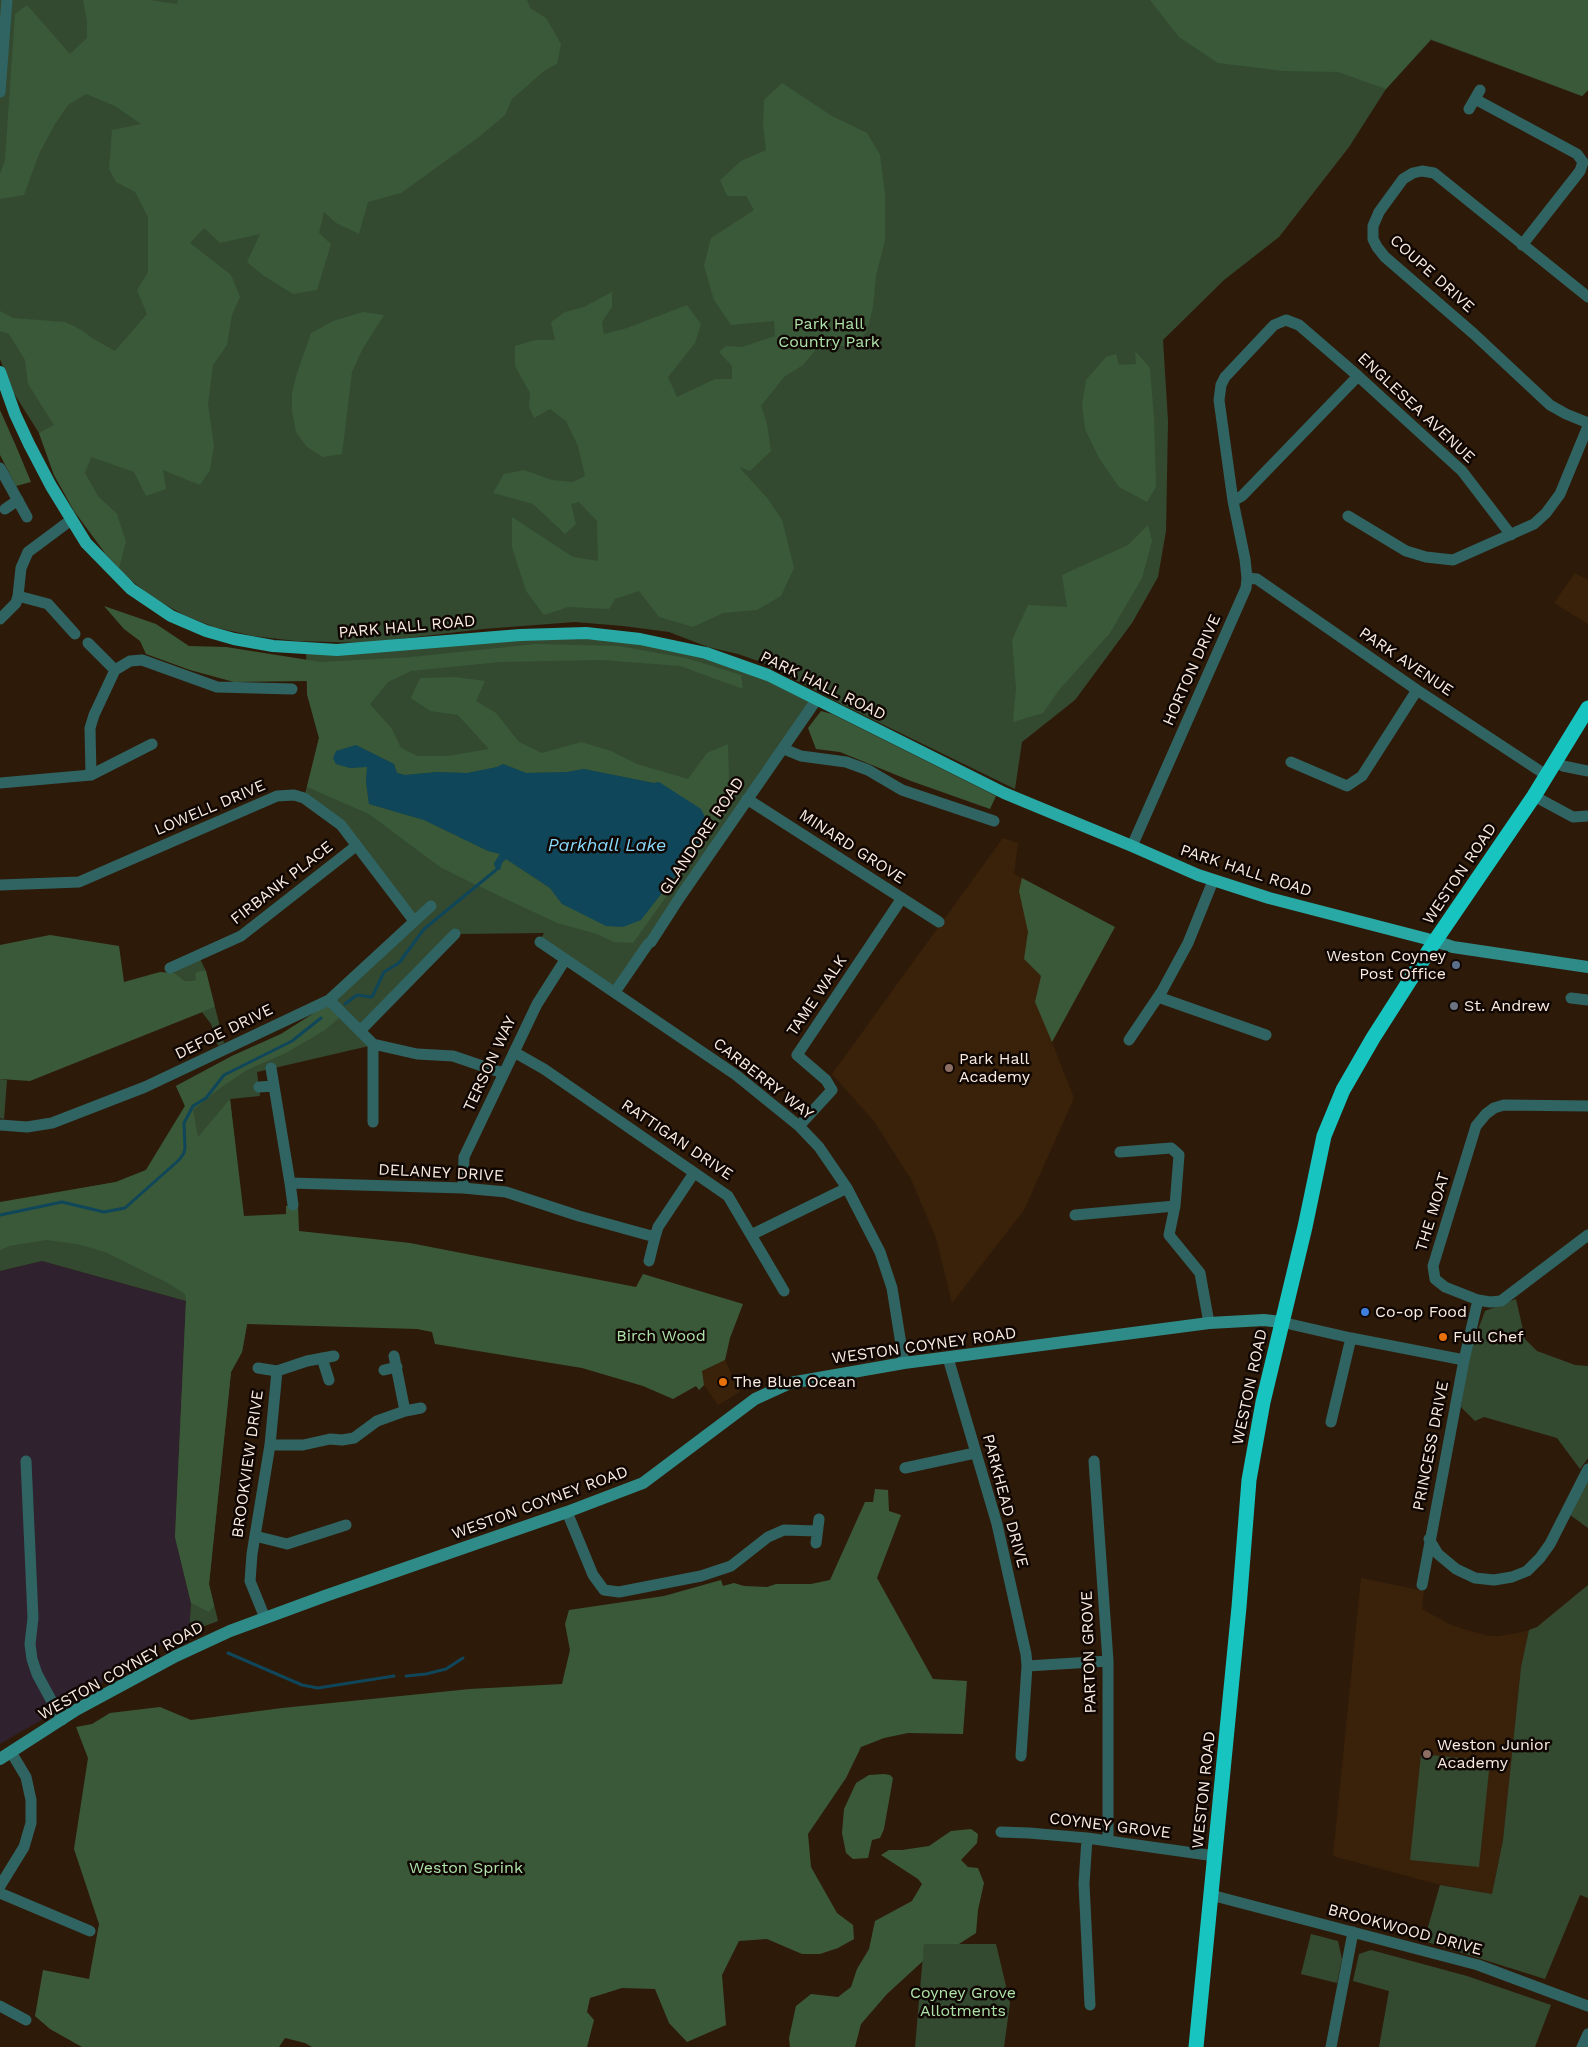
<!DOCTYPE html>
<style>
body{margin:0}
canvas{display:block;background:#2e1a09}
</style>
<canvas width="1588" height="2047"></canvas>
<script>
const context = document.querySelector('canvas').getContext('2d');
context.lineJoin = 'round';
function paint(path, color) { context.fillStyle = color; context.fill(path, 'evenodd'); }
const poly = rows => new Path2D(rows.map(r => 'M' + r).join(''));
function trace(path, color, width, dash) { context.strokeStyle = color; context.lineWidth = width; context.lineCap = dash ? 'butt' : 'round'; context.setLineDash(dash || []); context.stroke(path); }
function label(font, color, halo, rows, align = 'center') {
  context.font = font + ' "Work Sans",sans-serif'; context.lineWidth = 5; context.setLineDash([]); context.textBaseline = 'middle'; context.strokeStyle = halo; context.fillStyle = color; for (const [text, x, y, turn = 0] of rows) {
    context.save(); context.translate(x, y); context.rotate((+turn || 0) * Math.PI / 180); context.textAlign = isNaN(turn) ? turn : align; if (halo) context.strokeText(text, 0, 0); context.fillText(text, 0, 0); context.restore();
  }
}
paint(poly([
 [1575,573,1588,580,1588,624,1554,603],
 [1003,838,1018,843,1014,874,1115,927,1052,1042,1074,1098,1024,1210,952,1303,936,1238,911,1179,873,1120,832,1074],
 [725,1360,740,1392,718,1405,704,1385,702,1371],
 [1361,1578,1424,1591,1422,1609,1449,1624,1467,1630,1488,1636,1499,1636,1517,1633,1529,1630,1521,1667,1503,1840,1492,1894,1433,1883,1333,1856]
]), '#3a210a');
paint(poly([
 [42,1261,186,1301,175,1537,191,1603,189,1632,148,1652,121,1669,89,1692,0,1744,0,1271]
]), '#2f212e');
paint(poly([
 [0,0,1588,0,1588,90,1582,96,1431,40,1386,89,1349,147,1279,237,1224,280,1163,340,1168,421,1166,531,1158,577,1132,623,1075,700,1022,742,1015,789,843,705,761,662,738,654,708,647,669,632,623,626,575,622,483,629,365,643,296,641,253,636,214,627,184,615,153,598,127,577,105,553,54,475,39,433,13,392,0,359],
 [515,635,671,644,817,699,615,992,541,939,544,933,455,934,360,1031,329,1000,414,921,341,825,304,798,319,738,307,694,306,649],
 [200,959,206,971,200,971,197,980,185,981,175,973,168,972],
 [327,1005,369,1046,257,1072,260,1096,230,1099,243,1216,247,1324,242,1352,231,1372,209,1584,218,1621,189,1632,191,1603,175,1537,186,1301,42,1261,0,1271,0,1203,116,1182,146,1170,185,1106,176,1086,232,1056,281,1034],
 [215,1007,224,1043,218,1046,211,1024,202,1012],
 [0,1079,7,1080,4,1119,0,1118],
 [1516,1299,1525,1339,1537,1351,1575,1365,1588,1366,1588,1458,1580,1469,1557,1438,1484,1417,1475,1421,1461,1407,1469,1354,1485,1311],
 [1588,1469,1588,1528,1566,1512],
 [1588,1585,1588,1898,1580,1895,1545,1979,1424,1941,1440,1885,1492,1894,1503,1840,1521,1667,1529,1630,1537,1627],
 [1421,1754,1490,1761,1479,1867,1410,1860],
 [1311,1934,1338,1941,1342,1959,1337,1983,1301,1974],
 [924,1944,996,1944,1010,2003,1004,2047,915,2047],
 [1371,1950,1467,1976,1551,2005,1535,2047,1379,2047,1389,1991,1353,1981,1359,1954]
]), '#334a31');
paint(poly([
 [83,0,149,0,177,4,178,0,527,0,530,8,546,18,561,44,557,64,544,71,512,99,505,115,479,137,401,193,368,202,359,234,336,223,324,212,319,233,331,244,317,290,293,294,264,276,247,262,260,234,220,243,204,228,190,243,231,275,240,297,232,315,227,345,213,365,208,404,214,446,210,470,200,485,163,470,166,489,146,496,134,472,91,457,85,473,98,496,117,514,126,542,119,568,105,553,74,511,54,475,39,433,54,425,28,384,25,360,9,334,0,331,0,311,13,318,65,322,82,330,92,338,115,351,147,314,137,290,148,272,148,217,135,192,116,182,109,169,112,130,141,124,115,106,86,94,68,105,55,124,39,154,24,195,0,199,0,174,5,160,15,14,27,5,70,54,87,38,87,21],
 [1150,0,1588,0,1588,90,1582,96,1431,39,1386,89,1338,72,1283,71,1218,63,1179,37],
 [782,83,832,116,867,133,880,155,885,194,885,240,876,276,873,307,867,331,854,346,819,346,803,365,784,377,761,406,767,424,771,451,750,471,739,467,768,499,782,520,794,568,781,596,757,610,723,613,693,627,659,617,639,591,615,599,609,609,568,607,544,615,526,591,512,547,512,517,573,557,598,561,597,521,579,502,571,504,576,524,565,534,533,504,493,493,504,474,524,470,552,480,573,482,585,476,578,446,566,421,550,409,534,418,529,407,530,393,515,366,515,346,535,340,555,340,551,322,565,312,584,307,612,292,612,307,602,322,604,334,627,328,687,305,701,324,695,343,668,377,677,397,715,379,732,379,732,366,719,352,726,346,742,347,775,336,774,321,731,325,714,300,704,266,711,238,754,210,746,196,727,196,720,180,741,161,766,150,763,124,764,100],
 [363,312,384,315,362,350,352,372,342,454,323,457,307,447,296,432,292,411,292,392,297,373,311,333,333,321],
 [1135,351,1150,368,1154,419,1156,487,1147,502,1119,487,1099,458,1085,429,1082,405,1086,380,1106,357,1116,354,1119,365,1136,364],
 [0,410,16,446,31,482,16,486,0,455],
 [1148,525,1152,541,1142,578,1110,633,1059,690,1043,713,1013,722,1016,688,1012,640,1028,605,1067,607,1062,575,1128,545],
 [104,606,156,624,189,646,226,647,321,662,411,657,536,644,618,646,686,658,741,675,743,689,680,666,601,660,500,662,411,671,388,682,370,704,392,729,401,748,418,756,447,756,489,749,458,715,430,711,411,698,420,678,455,677,485,681,476,701,496,713,519,742,542,753,581,742,611,751,637,764,688,779,707,753,728,744,729,778,724,816,633,943,614,942,597,934,557,923,470,882,440,867,369,814,307,787,319,738,307,694,307,681,234,682,190,670,146,654,140,641,124,629],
 [356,745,394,764,397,773,405,775,437,772,467,773,497,767,503,764,526,773,567,772,584,769,654,783,659,782,562,904,550,888,506,859,502,863,493,866,500,854,488,851,424,820,369,804,366,782,367,766,350,768,336,764,333,758],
 [821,711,832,714,996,796,990,809,911,781,840,752,816,749,808,728],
 [1022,878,1115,927,1052,1042,1035,1002,1041,976,1024,959,1028,932,1019,891],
 [50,935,119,946,124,982,160,972,175,973,185,981,196,980,195,973,200,971,206,971,215,1007,30,1081,0,1079,0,945],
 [327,1005,339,1018,325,1030,286,1053,247,1070,220,1088,193,1110,198,1137,230,1099,244,1216,286,1214,286,1206,298,1205,299,1231,410,1243,636,1287,643,1274,743,1304,730,1338,725,1360,702,1371,704,1385,699,1390,696,1386,673,1399,643,1386,582,1368,435,1344,432,1332,417,1329,247,1324,242,1352,231,1372,209,1584,214,1606,209,1612,191,1603,175,1537,186,1301,185,1294,168,1283,105,1252,77,1244,46,1240,9,1246,0,1250,0,1202,116,1182,146,1170,185,1106,176,1086,232,1056,281,1034],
 [875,1489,888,1490,889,1511,901,1515,877,1578,933,1679,967,1681,963,1734,908,1733,884,1738,861,1747,846,1778,808,1834,811,1867,837,1913,853,1925,854,1939,838,1948,820,1954,802,1954,767,1939,739,1941,722,1975,726,2025,687,2042,669,2023,655,1989,622,1988,590,1998,587,2012,594,2020,587,2047,312,2047,305,2043,285,2038,279,2047,82,2047,50,2029,35,2016,43,1970,89,1979,99,1924,74,1849,88,1758,76,1727,92,1724,110,1713,160,1707,191,1720,282,1708,470,1689,562,1684,570,1650,565,1624,569,1610,664,1596,721,1580,723,1586,734,1583,744,1586,767,1587,776,1584,811,1584,830,1580,865,1502,873,1502],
 [884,1774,890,1775,893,1778,884,1829,880,1838,872,1840,868,1858,853,1859,846,1853,842,1833,844,1809,856,1783,869,1775],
 [971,1829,978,1834,977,1843,961,1860,968,1867,978,1868,984,1883,978,1910,976,1933,959,1944,924,1944,923,1961,887,1994,861,2024,855,2047,790,2047,789,2038,796,2006,811,1994,838,1997,851,1987,857,1969,869,1949,875,1921,912,1901,922,1884,918,1879,881,1855,889,1850,902,1850,929,1846,951,1831]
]), '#3a5938');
paint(poly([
 [356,745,394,764,397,773,405,775,437,772,467,773,497,767,503,764,526,773,567,772,584,769,654,783,659,782,701,809,711,830,641,920,623,927,606,926,562,904,550,888,506,859,502,863,500,870,496,870,494,863,500,854,488,851,424,820,369,804,366,782,367,767,350,768,336,764,333,758,336,751]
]), '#0f465a');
trace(poly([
 [345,1004,357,995,372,997,384,972,399,963,424,929,496,870],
 [0,1215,62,1202,104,1212,125,1208,179,1160,184,1153,185,1148,184,1123,193,1106,206,1098,224,1075,292,1041,321,1018],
 [228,1653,302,1685,318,1688,394,1676],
 [406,1676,426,1674,446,1669,463,1658]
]), '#0f465a', 3);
trace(poly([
 [0,92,7,0],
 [1475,99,1577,154,1583,162,1580,171,1522,245],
 [1469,109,1480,90],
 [1588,297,1434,173,1422,171,1413,173,1403,179,1379,212,1373,226,1373,239,1377,247,1385,257,1474,334,1550,405,1566,414,1588,423],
 [0,468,27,517],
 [1233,501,1242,496,1358,376],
 [5,509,18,500],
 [1348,516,1406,551,1426,557,1453,560,1534,524,1546,513,1560,494,1588,426],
 [1247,578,1257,579,1417,690,1546,775],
 [18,596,48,604,75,634],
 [0,619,16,603,18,596,21,568,28,552,71,520],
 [88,643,115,670],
 [784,749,801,756,846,762,868,770,902,790,994,821],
 [1556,761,1563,766,1588,771],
 [1291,762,1347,786,1362,776,1417,690],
 [91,775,90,728,94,715,115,670,130,661,142,660,217,687,292,689],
 [0,783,91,775,152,744],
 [1534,796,1573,817,1588,816],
 [747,799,939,922],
 [1132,846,1246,588,1247,578,1245,559,1233,501,1219,400,1221,385,1225,377,1274,325,1286,320,1299,325,1358,376,1462,471,1511,535],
 [0,885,79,882,277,796,294,795,304,798,341,825,414,921],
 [540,942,736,1075,799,1126,819,1147,847,1188,880,1252,892,1288,904,1363],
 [170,968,241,936,356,846],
 [615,992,648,944,651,942,680,897,817,699],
 [1158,997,1266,1035],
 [1571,998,1588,1000],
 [329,1000,373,1044,417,1054,453,1056,503,1073],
 [360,1031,455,934],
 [1129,1040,1162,991,1188,943,1213,881],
 [514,1052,544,1069,728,1196,784,1291],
 [271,1068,290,1183,463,1188,506,1192,579,1216,655,1237,658,1227,694,1173],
 [259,1087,273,1086],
 [1588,1106,1504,1105,1494,1108,1486,1114,1476,1126,1433,1266,1435,1279,1445,1287,1478,1300,1490,1302,1501,1301,1588,1235],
 [373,1122,373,1044],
 [0,1125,27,1127,52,1123,145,1087,329,1000,431,906],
 [799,1126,832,1090,826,1080,797,1055,902,898],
 [1120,1152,1171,1148,1179,1155,1175,1206,1169,1235,1200,1273,1209,1323],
 [290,1183,293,1205],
 [463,1188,464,1157,537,1004,565,960],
 [1075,1215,1175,1206],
 [751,1235,847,1188],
 [649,1261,655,1237],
 [1281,1322,1351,1338,1464,1360,1478,1300],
 [322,1358,329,1380],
 [948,1358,997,1524,1026,1654,1027,1666,1021,1756],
 [258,1368,277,1371],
 [384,1370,397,1367],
 [405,1411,421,1408],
 [1331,1422,1351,1338],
 [270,1445,303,1445,330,1439,342,1440,354,1438,377,1421,405,1411,394,1356],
 [26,1461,33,1618,30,1644,32,1659,37,1674,62,1720],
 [1094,1461,1108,1661,1108,1841],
 [905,1468,975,1453],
 [567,1512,593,1575,604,1590,619,1592,701,1576,731,1566,768,1537,784,1530,817,1531],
 [255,1536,287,1544,346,1525],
 [1429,1539,1438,1554,1456,1569,1475,1578,1494,1580,1512,1577,1527,1571,1540,1558,1550,1544,1588,1469],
 [816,1543,819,1519],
 [1422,1585,1464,1360],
 [265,1618,250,1581,252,1554,270,1445,277,1371,307,1361,334,1356],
 [1027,1666,1108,1661],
 [1001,1832,1029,1833,1087,1838,1215,1856],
 [1087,1838,1084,1884,1090,2005],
 [0,1886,24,1847,31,1823,31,1800,26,1777,11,1752],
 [0,1893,90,1931],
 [1211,1895,1478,1965,1588,2006],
 [0,2006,26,2020],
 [1331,2047,1353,1932],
 [1582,2047,1588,2034]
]), '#306462', 11);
trace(poly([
 [1435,941,1453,947,1588,967],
 [0,1759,76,1710,176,1656,230,1631,325,1596,567,1512,643,1483,755,1399,790,1383,904,1363,1209,1323,1264,1320,1281,1322]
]), '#2f8b88', 12);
trace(poly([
 [0,372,15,414,29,444,51,486,86,543,131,589,171,616,206,631,234,639,273,646,337,650,520,635,586,633,640,639,706,653,768,675,1004,793,1132,846,1198,875,1269,898,1435,941]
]), '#28a9a5', 12);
trace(poly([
 [1196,2047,1239,1607,1249,1480,1263,1402,1305,1227,1324,1136,1343,1090,1373,1038,1435,941,1534,796,1588,708]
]), '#18c4c0', 15);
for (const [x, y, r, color] of [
 [1456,965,5,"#5c6f8a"],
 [1454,1006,5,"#6b7280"],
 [949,1068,5,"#8d6e63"],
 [1365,1312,5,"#3f7fe0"],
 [1443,1337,5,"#e8710a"],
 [723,1382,5,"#e8710a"],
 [1427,1754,5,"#8d6e63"]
]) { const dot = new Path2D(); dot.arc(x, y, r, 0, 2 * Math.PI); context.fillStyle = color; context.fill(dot); trace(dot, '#100703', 2); }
label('16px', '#faece2', '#100703', [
 ["COUPE DRIVE",1432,274,42],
 ["ENGLESEA AVENUE",1416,408,43],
 ["PARK HALL ROAD",407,627,-5],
 ["PARK AVENUE",1406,662,34],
 ["HORTON DRIVE",1192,670,-66],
 ["PARK HALL ROAD",823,686,26],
 ["LOWELL DRIVE",210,808,-23],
 ["GLANDORE ROAD",702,836,-56],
 ["MINARD GROVE",852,847,33],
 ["PARK HALL ROAD",1246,871,18],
 ["WESTON ROAD",1460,874,-56],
 ["FIRBANK PLACE",282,883,-38],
 ["TAME WALK",817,996,-56],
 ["DEFOE DRIVE",224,1032,-26],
 ["TERSON WAY",490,1064,-65],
 ["CARBERRY WAY",763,1079,38],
 ["RATTIGAN DRIVE",677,1140,34],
 ["DELANEY DRIVE",441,1173,3],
 ["THE MOAT",1433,1212,-73],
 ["WESTON COYNEY ROAD",924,1346,-8],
 ["WESTON ROAD",1250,1387,-78],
 ["PRINCESS DRIVE",1431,1446,-79],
 ["BROOKVIEW DRIVE",248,1464,-82],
 ["PARKHEAD DRIVE",1005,1501,75],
 ["WESTON COYNEY ROAD",540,1503,-20],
 ["PARTON GROVE",1089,1652,-92],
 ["WESTON COYNEY ROAD",121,1671,-29],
 ["WESTON ROAD",1204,1790,-84],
 ["COYNEY GROVE",1110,1826,7],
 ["BROOKWOOD DRIVE",1405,1930,15]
]);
label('16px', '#aee3aa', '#100703', [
 ["Park Hall",829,324],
 ["Country Park",829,342],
 ["Birch Wood",661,1336],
 ["Weston Sprink",466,1868],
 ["Coyney Grove",963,1993],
 ["Allotments",963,2011]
]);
label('16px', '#faece2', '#100703', [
 ["Weston Coyney",1446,956,"right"],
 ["Post Office",1446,974,"right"],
 ["St. Andrew",1464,1006],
 ["Park Hall",959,1059],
 ["Academy",959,1077],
 ["Co-op Food",1375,1312],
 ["Full Chef",1453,1337],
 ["The Blue Ocean",733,1382],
 ["Weston Junior",1437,1745],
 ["Academy",1437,1763]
], 'left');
label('italic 18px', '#87d9fd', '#100703', [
 ["Parkhall Lake",607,846]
]);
</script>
